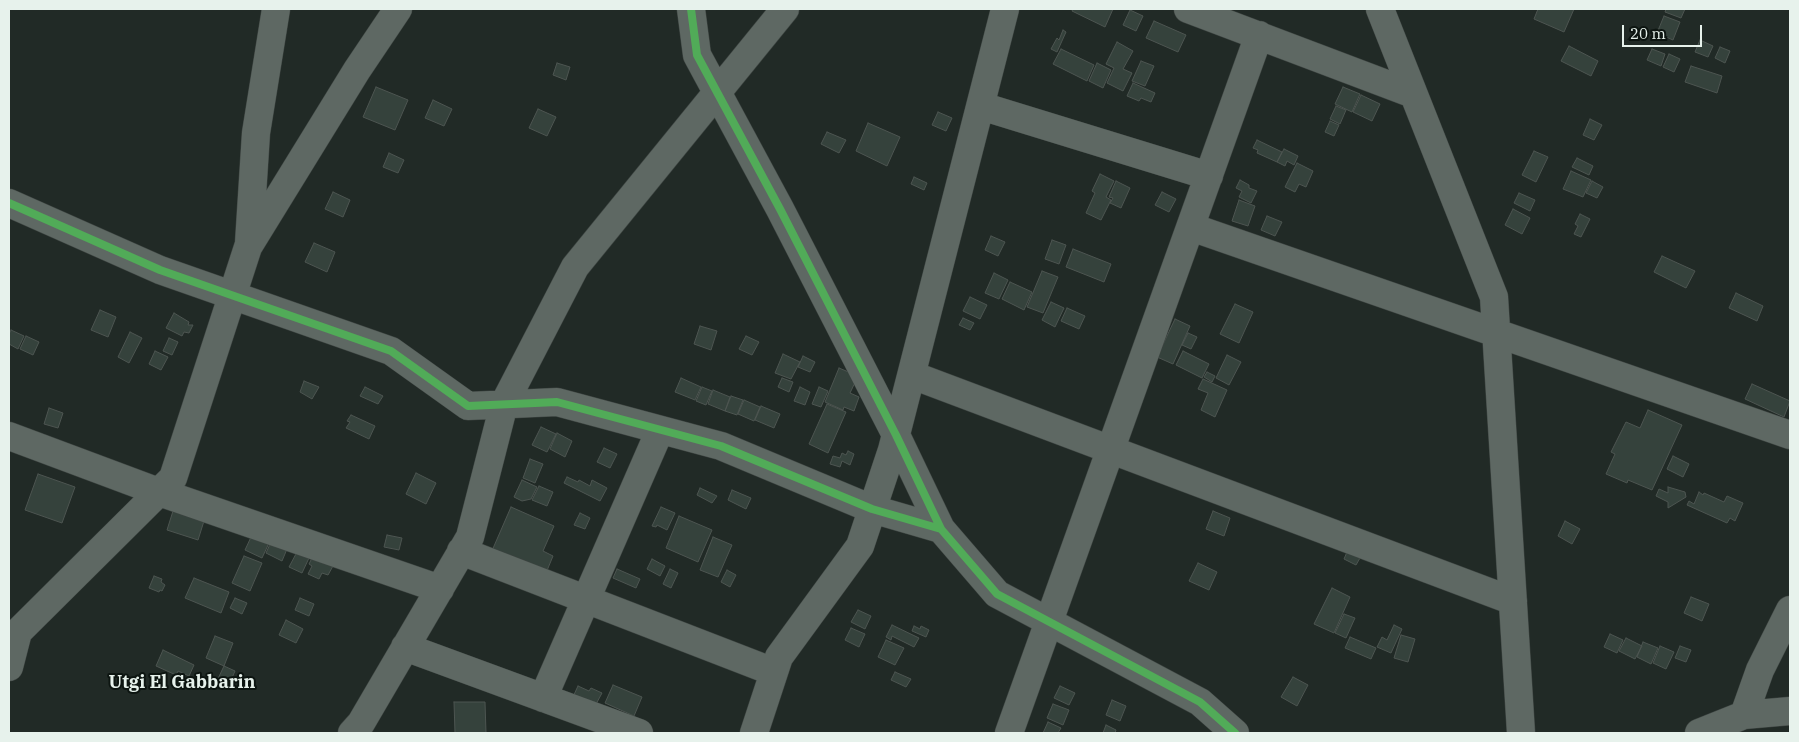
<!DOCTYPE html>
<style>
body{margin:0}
#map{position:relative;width:1799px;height:742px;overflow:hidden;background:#212a26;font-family:"IBM Plex Serif",serif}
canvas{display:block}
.frame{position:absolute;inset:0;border:10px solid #e7f2ec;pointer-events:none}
.scale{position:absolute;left:1622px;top:25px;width:80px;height:22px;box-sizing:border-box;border:2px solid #e7f2ec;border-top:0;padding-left:6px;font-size:15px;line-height:18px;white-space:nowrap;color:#e7f2ec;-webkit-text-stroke:4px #0d1511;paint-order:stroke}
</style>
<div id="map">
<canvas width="1799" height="742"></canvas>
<div class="frame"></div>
<div class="scale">20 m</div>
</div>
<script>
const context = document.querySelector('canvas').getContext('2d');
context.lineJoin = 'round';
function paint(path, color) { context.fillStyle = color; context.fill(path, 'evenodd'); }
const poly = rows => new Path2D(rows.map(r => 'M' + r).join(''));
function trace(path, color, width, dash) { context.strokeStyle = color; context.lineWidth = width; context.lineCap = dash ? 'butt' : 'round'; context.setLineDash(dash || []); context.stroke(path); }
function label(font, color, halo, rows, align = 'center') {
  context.font = font + ' "IBM Plex Serif",serif'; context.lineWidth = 4; context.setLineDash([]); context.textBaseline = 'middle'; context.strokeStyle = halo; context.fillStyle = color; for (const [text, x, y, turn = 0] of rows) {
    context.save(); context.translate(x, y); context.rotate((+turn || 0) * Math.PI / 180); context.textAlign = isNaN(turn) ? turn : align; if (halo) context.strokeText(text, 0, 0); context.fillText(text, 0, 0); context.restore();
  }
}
const building = poly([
 [1073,9,1113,9,1105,27,1072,11,1073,9],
 [1538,9,1574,9,1564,32,1534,19,1538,9],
 [1666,9,1685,9,1681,18,1665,12,1666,9],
 [1130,10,1143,16,1136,31,1123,25,1130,10],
 [1664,16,1680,22,1673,40,1657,33,1664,16],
 [1154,21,1186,35,1178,52,1146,38,1154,21],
 [1063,30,1066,32,1057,52,1051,49,1057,38,1059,40,1063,30],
 [1700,40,1713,46,1708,57,1695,52,1700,40],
 [1117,42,1133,51,1123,69,1132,73,1123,91,1107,83,1114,68,1106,64,1117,42],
 [1569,46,1598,61,1591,76,1561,61,1569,46],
 [1720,47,1730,51,1725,63,1715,58,1720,47],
 [1061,49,1094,65,1087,81,1053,64,1061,49],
 [1652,49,1665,54,1661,66,1647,60,1652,49],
 [1669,54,1680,59,1674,72,1663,67,1669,54],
 [1141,61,1154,66,1145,86,1132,81,1141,61],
 [557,63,570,67,566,80,553,75,557,63],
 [1097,63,1111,70,1103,88,1089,81,1097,63],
 [1691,66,1722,76,1717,93,1685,82,1691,66],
 [1133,83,1155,93,1151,102,1141,98,1139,101,1127,96,1133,83],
 [376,87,408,100,395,130,363,117,376,87],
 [1343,87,1360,94,1352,112,1335,104,1343,87],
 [1361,95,1380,104,1372,121,1353,112,1361,95],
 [433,100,452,109,444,126,425,118,433,100],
 [1336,106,1346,110,1340,124,1330,119,1336,106],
 [538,109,556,117,547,136,529,128,538,109],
 [938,112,952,118,946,131,932,125,938,112],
 [1590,119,1602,125,1594,140,1583,135,1590,119],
 [1330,121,1339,125,1334,136,1325,132,1330,121],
 [868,123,900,137,887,166,856,151,868,123],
 [827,132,846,140,839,153,821,144,827,132],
 [1257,140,1282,152,1277,162,1257,153,1258,150,1253,148,1257,140],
 [1284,149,1298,156,1294,165,1287,161,1285,166,1277,162,1284,149],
 [1534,151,1548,157,1536,182,1522,175,1534,151],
 [389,153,404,160,398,173,383,167,389,153],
 [1577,158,1593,166,1589,175,1572,167,1577,158],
 [1297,163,1313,171,1306,187,1299,184,1295,192,1285,187,1297,163],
 [1571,171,1591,180,1583,197,1563,189,1571,171],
 [1100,174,1114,181,1106,197,1111,200,1101,220,1086,213,1095,193,1092,191,1100,174],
 [914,177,927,183,924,190,911,184,914,177],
 [1240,180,1249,185,1249,188,1257,191,1251,203,1239,197,1242,191,1236,188,1240,180],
 [1116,181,1130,188,1121,208,1110,203,1113,198,1109,197,1116,181],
 [1592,181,1603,187,1597,198,1586,193,1592,181],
 [333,192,350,200,343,217,325,209,333,192],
 [1162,192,1176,199,1169,212,1155,205,1162,192],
 [1519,193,1535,200,1530,211,1514,203,1519,193],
 [1239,200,1255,206,1248,226,1232,221,1239,200],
 [1513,209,1530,218,1522,234,1505,225,1513,209],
 [1580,214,1590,219,1581,237,1574,234,1578,226,1575,224,1580,214],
 [1267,216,1282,222,1275,236,1261,230,1267,216],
 [991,236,1005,242,998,256,985,250,991,236],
 [1052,240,1066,245,1059,264,1045,259,1052,240],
 [314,243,335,252,327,272,305,262,314,243],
 [1073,249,1111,264,1104,282,1066,267,1073,249],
 [1662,256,1695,271,1686,288,1654,272,1662,256],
 [1042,271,1058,277,1043,313,1027,307,1042,271],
 [994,273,1008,280,999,299,985,293,994,273],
 [1010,282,1032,292,1024,310,1002,299,1010,282],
 [1736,293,1763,306,1757,321,1729,308,1736,293],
 [970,297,987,305,980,319,963,311,970,297],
 [1051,302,1064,308,1055,327,1042,320,1051,302],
 [1235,304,1253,312,1239,343,1220,334,1235,304],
 [1067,308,1085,316,1079,329,1061,321,1067,308],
 [100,310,116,317,108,337,91,330,100,310],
 [174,313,189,322,188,325,193,325,189,333,184,332,182,336,166,328,174,313],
 [963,318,974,323,970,330,959,325,963,318],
 [1175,319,1190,326,1173,364,1157,357,1175,319],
 [700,326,717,331,711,350,694,344,700,326],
 [11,330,24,336,18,349,9,344,9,334,11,330],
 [130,332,142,338,129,363,118,357,130,332],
 [1188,333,1197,337,1191,349,1182,345,1188,333],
 [26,336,39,342,33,355,20,349,26,336],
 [746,336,759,342,752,355,739,349,746,336],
 [169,338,178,342,172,355,163,351,169,338],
 [155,351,168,357,161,370,149,364,155,351],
 [1183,351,1209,364,1202,378,1176,365,1183,351],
 [783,354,800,362,791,379,775,373,783,354],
 [1227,355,1241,362,1229,385,1216,378,1227,355],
 [803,356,815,362,810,372,798,367,803,356],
 [839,368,858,376,850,393,859,397,854,411,844,407,843,410,825,402,839,368],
 [1207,372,1215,376,1212,382,1204,377,1207,372],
 [681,378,701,387,695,400,675,392,681,378],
 [782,378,793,382,789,392,778,387,782,378],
 [1203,379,1227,390,1215,417,1201,410,1208,393,1198,389,1203,379],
 [304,381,319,387,312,399,300,392,304,381],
 [1752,384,1790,401,1784,417,1745,399,1752,384],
 [365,387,383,396,378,404,360,396,365,387],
 [702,387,712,391,706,405,696,401,702,387],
 [800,387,810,392,805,405,794,401,800,387],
 [819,387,828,391,821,407,812,404,819,387],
 [713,390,730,397,725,411,708,404,713,390],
 [731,396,743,400,737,415,725,411,731,396],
 [744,400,760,407,754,421,738,414,744,400],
 [827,404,846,412,828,453,809,444,827,404],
 [761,406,780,414,774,428,755,420,761,406],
 [49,408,63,413,58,428,44,424,49,408],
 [1648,410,1682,425,1652,490,1628,480,1627,483,1606,474,1615,454,1611,452,1626,422,1640,428,1648,410],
 [351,415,375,426,369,439,346,428,350,422,347,421,351,415],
 [541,427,556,434,547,452,532,445,541,427],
 [557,433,572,441,565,457,550,449,557,433],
 [604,448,617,454,610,468,597,462,604,448],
 [848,451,854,454,850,465,842,461,840,467,830,464,833,456,840,458,842,453,846,455,848,451],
 [1673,456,1689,464,1683,477,1667,469,1673,456],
 [530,459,543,464,535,483,523,478,530,459],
 [416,473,436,483,426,504,406,494,416,473],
 [38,474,75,487,62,523,25,510,38,474],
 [567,477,578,482,579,480,590,486,592,480,607,488,600,501,564,483,567,477],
 [522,480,537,487,531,499,522,501,514,497,522,480],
 [539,486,553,492,547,506,532,500,539,486],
 [1668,487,1685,492,1686,497,1668,508,1668,502,1656,496,1659,489,1668,493,1668,487],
 [700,488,717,496,712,503,697,495,700,488],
 [732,490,751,498,746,509,728,500,732,490],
 [1699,492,1703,495,1704,493,1724,502,1727,496,1743,503,1735,521,1730,518,1727,523,1687,505,1689,501,1694,504,1699,492],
 [511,507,554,526,543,551,553,556,546,573,491,553,511,507],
 [661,507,675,513,667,530,657,525,656,527,652,526,661,507],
 [173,511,204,521,198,540,167,530,173,511],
 [1213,511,1230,518,1224,536,1206,529,1213,511],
 [580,513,590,518,585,529,574,525,580,513],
 [679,516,712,530,698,562,666,548,679,516],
 [1565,521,1580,529,1572,544,1558,536,1565,521],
 [252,535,269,543,262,558,245,550,252,535],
 [387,535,402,538,399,550,384,547,387,535],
 [713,537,732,545,718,577,700,570,713,537],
 [271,542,287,549,282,561,266,553,271,542],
 [297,552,309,558,302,573,289,567,297,552],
 [1347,552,1360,558,1356,565,1344,559,1347,552],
 [244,556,262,563,250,591,232,583,244,556],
 [313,556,333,566,328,575,322,573,319,579,308,574,312,566,309,564,313,556],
 [652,559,665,566,660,576,647,569,652,559],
 [1198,563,1217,572,1209,590,1189,581,1198,563],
 [617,569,640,579,636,588,613,578,617,569],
 [670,569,678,573,671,588,663,584,670,569],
 [727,570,736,575,730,587,721,582,727,570],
 [154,576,162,579,161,582,165,585,162,591,160,590,159,592,149,588,154,576],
 [194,578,229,592,221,613,185,598,194,578],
 [1332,588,1350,597,1334,633,1314,624,1332,588],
 [1691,597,1709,604,1702,621,1684,613,1691,597],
 [235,598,247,603,242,614,230,608,235,598],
 [300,598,314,604,309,616,295,610,300,598],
 [858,610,871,616,865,629,851,622,858,610],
 [1344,614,1355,618,1346,638,1335,633,1344,614],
 [286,620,303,629,296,643,279,635,286,620],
 [892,625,919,638,914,647,892,636,891,640,886,637,892,625],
 [1394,625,1402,629,1391,653,1377,647,1382,637,1387,640,1394,625],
 [914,626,920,629,921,626,929,630,926,637,912,631,914,626],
 [851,628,865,634,859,647,845,640,851,628],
 [1610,634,1623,640,1617,653,1604,647,1610,634],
 [1401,635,1415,639,1408,662,1394,658,1401,635],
 [215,636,233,643,224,666,206,658,215,636],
 [1350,637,1376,648,1371,659,1345,648,1350,637],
 [1626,638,1642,646,1635,659,1619,651,1626,638],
 [886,640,904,648,895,665,878,657,886,640],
 [1643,642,1658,648,1651,664,1637,657,1643,642],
 [1660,646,1674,652,1666,669,1653,663,1660,646],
 [1680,646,1691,650,1686,662,1675,658,1680,646],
 [163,650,194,665,189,676,178,671,176,675,156,666,163,650],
 [224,666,235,671,231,680,226,678,222,686,216,683,224,666],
 [895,672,911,679,906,687,891,680,895,672],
 [1293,677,1308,685,1297,706,1281,697,1293,677],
 [613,685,642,697,634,716,605,703,613,685],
 [578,686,589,691,591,688,602,693,595,706,572,699,578,686],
 [1060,686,1075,693,1069,705,1054,698,1060,686],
 [1112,700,1126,706,1120,721,1106,715,1112,700],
 [454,702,485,702,486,733,455,733,454,702],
 [1053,704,1069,710,1063,725,1047,718,1053,704],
 [1048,722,1061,728,1058,733,1043,733,1048,722],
 [1106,725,1116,730,1115,733,1103,733,1106,725]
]);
paint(building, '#35423c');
trace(building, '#4d5551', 1);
const street = poly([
 [691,9,697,55,780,209,896,435,941,529,997,594,1200,702,1235,733],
 [1188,9,1413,94],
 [1380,9,1494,297,1521,733],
 [981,106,1209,176],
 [9,203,160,270,391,351,468,406,557,402,721,446,872,509,941,529],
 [1191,227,1790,435],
 [249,243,256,133,276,9],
 [912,375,1513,601],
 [9,436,159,492,440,589],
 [461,551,774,672],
 [405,647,639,733],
 [9,667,18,632,173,478,248,247,357,70,398,9],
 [543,698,660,430],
 [1744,715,1760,670,1790,610],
 [352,733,361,723,470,537,504,404,575,267,785,9],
 [754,733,779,657,860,546,892,450,1005,9],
 [1009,733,1259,35],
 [1699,733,1744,715,1790,711]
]);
trace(street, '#3e4542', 29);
trace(street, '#5e6863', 28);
trace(poly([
 [691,9,697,55,780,209,896,435,941,529,997,594,1200,702,1235,733],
 [9,203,160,270,391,351,468,406,557,402,721,446,872,509,941,529]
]), '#51ab58', 8);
label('bold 18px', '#e7f2ec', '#0d1511', [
 ["Utgi El Gabbarin",182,683]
]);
</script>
